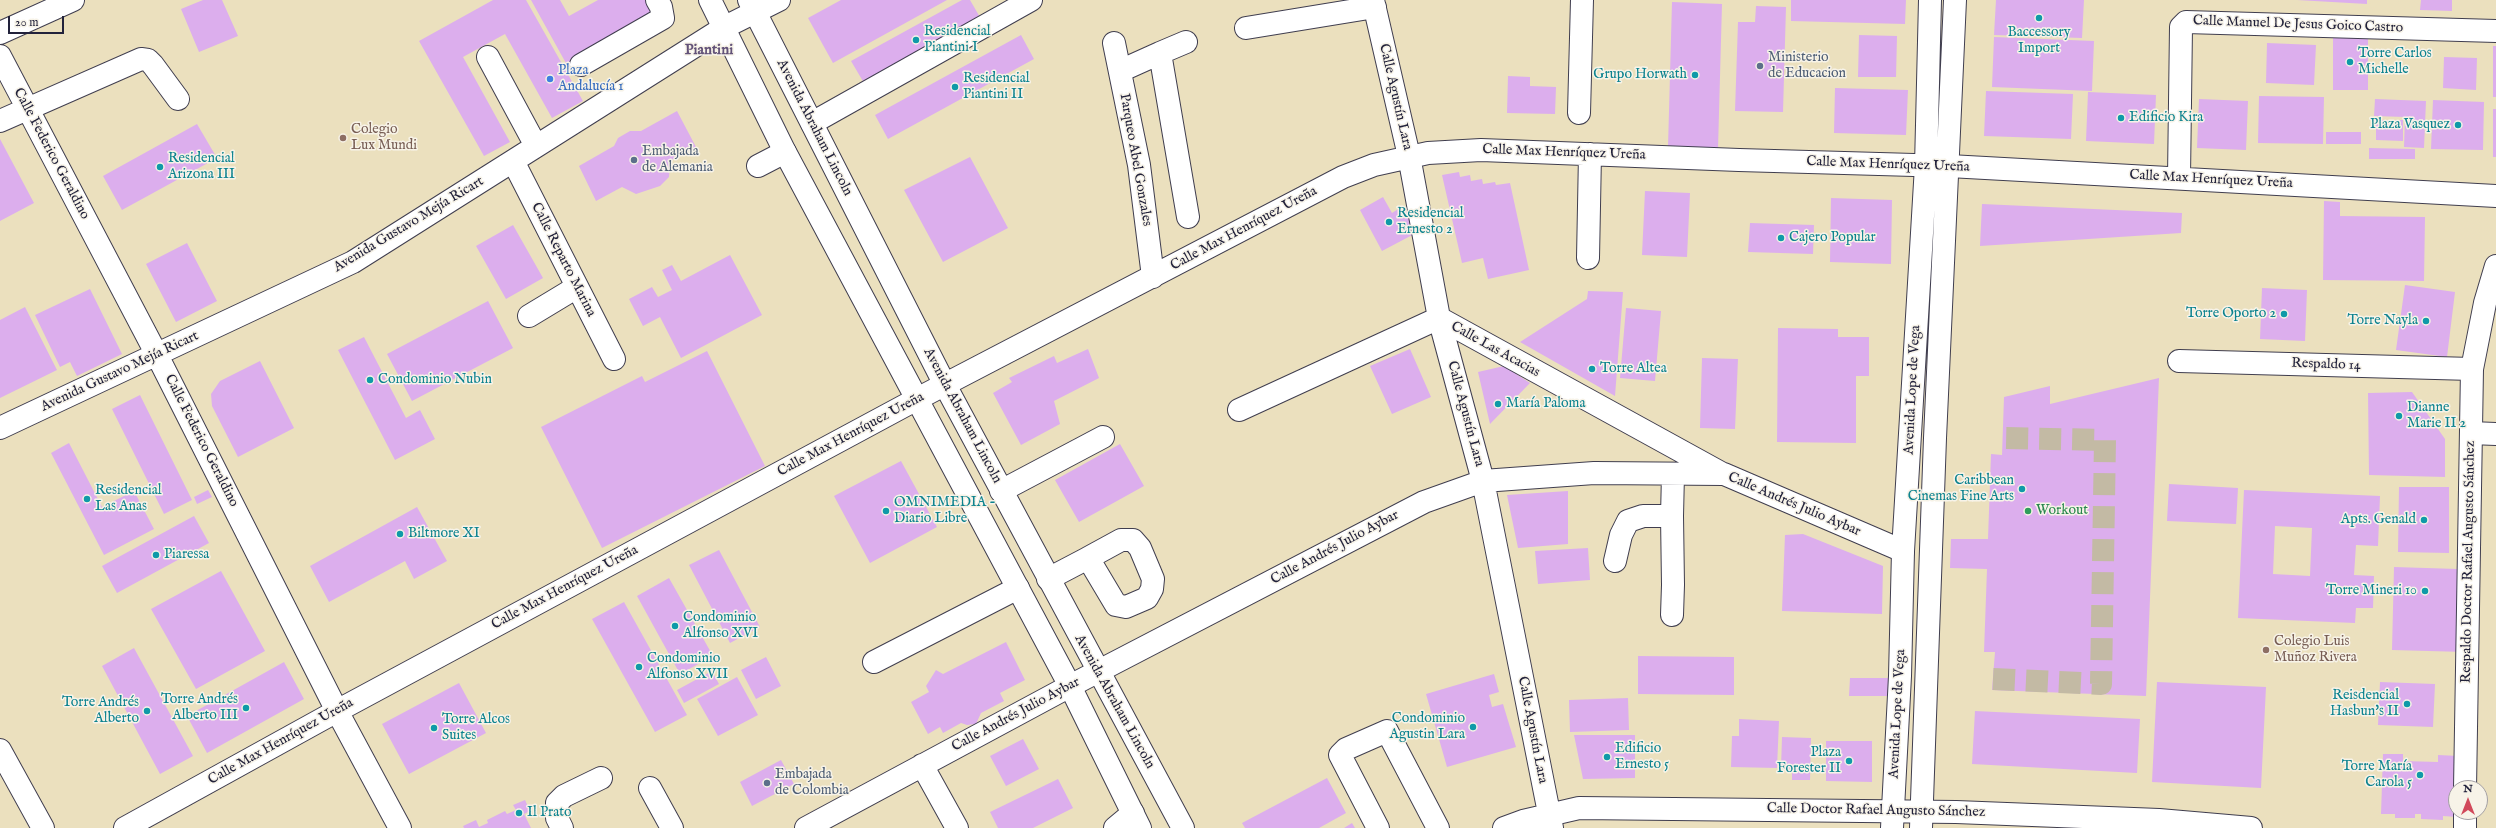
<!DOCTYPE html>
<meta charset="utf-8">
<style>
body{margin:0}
#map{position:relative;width:2496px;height:828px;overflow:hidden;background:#ebe0be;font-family:"IM FELL English",serif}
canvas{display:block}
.north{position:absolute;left:2448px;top:780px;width:40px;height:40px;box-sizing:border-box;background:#f7f3e8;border:1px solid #a29fa3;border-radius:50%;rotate:0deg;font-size:11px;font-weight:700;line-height:16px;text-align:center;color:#22223b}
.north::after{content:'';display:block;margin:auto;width:14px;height:18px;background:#d1495b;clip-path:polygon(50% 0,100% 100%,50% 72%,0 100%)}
.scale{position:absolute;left:8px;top:16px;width:56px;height:18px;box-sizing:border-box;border:2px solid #22223b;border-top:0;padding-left:5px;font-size:12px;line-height:14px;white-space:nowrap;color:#22223b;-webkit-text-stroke:3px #f7f3e8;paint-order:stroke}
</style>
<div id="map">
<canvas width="2496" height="828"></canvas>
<div class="north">N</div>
<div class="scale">20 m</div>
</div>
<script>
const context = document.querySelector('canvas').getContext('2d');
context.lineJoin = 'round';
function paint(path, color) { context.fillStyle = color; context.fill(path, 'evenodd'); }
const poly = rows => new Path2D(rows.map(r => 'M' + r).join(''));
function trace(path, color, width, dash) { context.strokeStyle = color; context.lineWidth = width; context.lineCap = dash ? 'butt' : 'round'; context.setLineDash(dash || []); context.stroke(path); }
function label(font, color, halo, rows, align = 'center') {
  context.font = font + ' "IM FELL English",serif'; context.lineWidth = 3; context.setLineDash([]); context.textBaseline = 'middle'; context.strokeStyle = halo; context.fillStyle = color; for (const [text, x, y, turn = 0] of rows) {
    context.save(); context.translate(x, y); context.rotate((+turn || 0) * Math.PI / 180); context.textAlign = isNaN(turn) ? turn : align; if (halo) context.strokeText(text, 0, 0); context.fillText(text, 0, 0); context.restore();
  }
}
paint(poly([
 [203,0,222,0,238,36,199,52,181,9],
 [493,0,526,0,583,101,552,118,505,34,463,57,510,142,484,156,419,41],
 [531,0,560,0,569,16,598,0,650,0,659,15,567,65],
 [841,0,947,0,833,63,808,18],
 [962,0,970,0,981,19,864,83,851,61],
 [1791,0,1906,0,1905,24,1791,21],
 [1996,0,2084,0,2082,38,1994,35],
 [2297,0,2367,0,2367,4],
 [2421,0,2452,0,2452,11,2420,10],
 [1672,2,1722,4,1718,149,1668,147],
 [1756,6,1786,7,1783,112,1735,111,1738,22,1755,22],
 [2333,33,2368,34,2368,90,2333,90],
 [1021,35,1034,59,888,139,875,115],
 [1859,35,1897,36,1896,77,1858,77],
 [1994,37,2094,41,2092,91,1992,87],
 [2267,43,2316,45,2314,85,2266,83],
 [2493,46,2496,46,2496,97,2493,97],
 [2444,57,2477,58,2476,90,2443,88],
 [1508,76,1530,77,1530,86,1556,87,1555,114,1507,113],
 [1835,88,1908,90,1906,135,1834,133],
 [1986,91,2073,94,2071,139,1984,136],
 [2088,92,2156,95,2154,144,2086,141],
 [2259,96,2324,97,2323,144,2258,143],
 [2199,99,2248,101,2246,150,2197,148],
 [2375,99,2426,101,2424,148,2404,147,2405,117,2374,116],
 [2433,100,2484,102,2483,150,2431,149],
 [2493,109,2496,109,2496,157,2493,157],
 [677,111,696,147,670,161,669,177,660,186,636,194,622,187,596,201,579,166,614,146,618,138,630,131,641,131],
 [2376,120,2403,120,2403,141,2376,140],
 [197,124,217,158,122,210,103,176],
 [2326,132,2361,132,2361,144,2326,144],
 [0,139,34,203,0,221],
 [2369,148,2415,149,2415,159,2369,159],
 [970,157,1008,228,943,262,904,190],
 [1459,172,1460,177,1470,175,1471,181,1482,179,1483,184,1495,182,1496,185,1510,183,1529,270,1488,279,1483,258,1462,263,1442,175],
 [1645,191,1690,193,1687,257,1642,255],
 [1383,197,1392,213,1403,206,1418,232,1382,251,1360,210],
 [1831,198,1892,200,1891,264,1830,262],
 [2324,201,2340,202,2340,216,2425,217,2424,281,2323,280],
 [1982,204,2182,213,2181,233,1980,246],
 [1750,223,1814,225,1813,254,1748,252],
 [513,225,543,278,506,299,476,246],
 [187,243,217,301,176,322,146,264],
 [730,255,762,315,681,358,660,317,643,326,629,299,652,287,658,297,672,290,662,270,672,265,681,281],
 [2405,285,2455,292,2447,357,2396,350],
 [2262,288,2307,290,2305,341,2260,339],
 [90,289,122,354,77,376,70,362,60,367,35,315],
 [1588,291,1623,292,1615,396,1520,342,1587,299],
 [488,301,513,348,412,401,387,354],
 [25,307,57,370,0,398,0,320],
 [1626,308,1661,311,1655,381,1620,378],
 [1778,328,1838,329,1838,337,1869,337,1869,376,1856,376,1856,443,1777,442],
 [364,337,406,418,420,410,435,439,395,460,338,350],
 [1088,349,1099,378,1054,401,1060,424,1021,445,993,393,1012,382,1009,378,1054,356,1057,363],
 [1410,349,1431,397,1392,414,1370,366],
 [707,351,765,466,602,548,541,427,642,376,645,382],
 [1702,358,1738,359,1735,429,1700,428],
 [260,361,294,428,238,457,212,406,211,394,220,381],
 [1504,366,1530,383,1490,424,1478,372],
 [2159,378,2146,696,1992,690,1995,652,1984,652,1987,569,1950,568,1951,539,1988,539,1991,454,2002,455,2004,397,2050,386,2050,404],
 [2412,392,2445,439,2445,477,2369,475,2368,393],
 [140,395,192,500,164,514,112,409],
 [69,443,102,507,134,491,154,529,104,555,51,453],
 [1120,444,1144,486,1079,522,1055,480],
 [901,461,937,527,870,563,834,496],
 [2169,484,2238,488,2236,524,2167,521],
 [2399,487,2449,487,2449,553,2398,552],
 [208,490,212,497,197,504,194,497],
 [2244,490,2380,496,2378,546,2356,545,2354,575,2374,576,2373,608,2356,608,2355,623,2238,618],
 [2275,526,2312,528,2310,576,2273,574],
 [1568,491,1568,544,1518,548,1507,495],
 [417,507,447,561,414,579,405,561,329,602,310,566],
 [194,516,209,543,117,593,102,566],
 [1803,534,1883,566,1882,614,1782,611,1785,535],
 [1588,548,1590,580,1538,584,1535,551],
 [719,550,760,627,730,643,689,565],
 [2394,567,2458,569,2457,613,2466,613,2465,652,2392,650],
 [221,571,265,651,196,689,151,609],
 [669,578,713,656,680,674,637,596],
 [624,602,687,715,655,732,592,619],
 [1006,642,1025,680,1000,693,1004,701,981,713,976,724,967,725,961,723,943,733,940,727,928,734,911,702,929,692,926,686,936,670,943,674],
 [134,648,193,756,160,774,102,666],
 [1638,656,1734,657,1734,695,1638,694],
 [766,657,781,686,756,699,741,670],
 [284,662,304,699,207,753,187,716],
 [712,671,719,684,684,703,677,690],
 [1494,674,1499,692,1489,695,1492,707,1503,704,1516,747,1447,767,1426,694],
 [737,677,758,715,718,736,697,699],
 [1850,678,1890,678,1890,696,1849,696],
 [2157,682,2266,687,2261,788,2152,782],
 [2380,682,2435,684,2433,727,2378,725],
 [459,683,486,733,409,774,382,724],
 [1628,698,1629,730,1570,732,1569,700],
 [1975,711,2140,719,2137,773,1972,764],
 [1739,719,1779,721,1777,768,1731,767,1732,736,1739,736],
 [1574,735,1635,735,1635,778,1583,779],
 [1782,737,1811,738,1810,780,1792,780,1792,769,1781,768],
 [1023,739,1039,769,1006,786,990,756],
 [1826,741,1872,741,1872,782,1826,781],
 [2383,754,2403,754,2403,761,2438,762,2438,755,2459,756,2456,788,2457,817,2443,816,2443,820,2421,819,2421,814,2415,814,2415,818,2395,818,2395,814,2381,814],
 [781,760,794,784,752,806,740,782],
 [1327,778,1346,813,1319,828,1245,828,1242,823],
 [1058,779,1073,808,1033,828,998,828,990,812],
 [525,800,530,811,524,814,531,828,464,828,463,826,476,820,479,827,488,823,487,820,505,811,507,814,516,810,513,805],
 [1352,823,1355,828,1344,828]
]), '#dcaeed');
trace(poly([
 [1993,679,2101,684,2105,440,2002,438]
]), '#c3baa4', 22, [22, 11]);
const minor = poly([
 [1373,0,1409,156,1439,318,1483,481,1552,828],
 [1246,28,1375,7],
 [0,33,73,0],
 [1114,43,1139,165,1153,277],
 [1160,53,1186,42],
 [0,56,157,355,337,711,400,828],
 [488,57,536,146],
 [581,65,663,18,661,7,657,0],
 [1120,71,1160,53,1188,217],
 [1579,113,1582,0],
 [0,121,141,59,148,60,153,65,178,99],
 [812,123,1031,0],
 [513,161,614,359],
 [758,166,785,152],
 [2179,177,2181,27,2186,22,2496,31],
 [1588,258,1590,154],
 [529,316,577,287],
 [2179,361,2472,369],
 [1239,410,1439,318,1721,473],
 [0,428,353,262,725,27,779,0],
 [2471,433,2496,434],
 [1001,491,1103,437],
 [1672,516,1673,585,1672,615],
 [1615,561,1621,535,1628,521,1643,516,1672,516,1673,474],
 [1048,579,1088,558,1116,605,1126,607,1147,598,1152,589,1153,579,1140,548,1133,540,1121,540,1088,558],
 [874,662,1018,588],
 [0,750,43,828],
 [922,765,957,828],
 [650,788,672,828],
 [2465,788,2472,369,2485,303,2496,266],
 [125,828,337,711,917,399,1343,177,1374,165,1428,153,1481,150,1739,160,1949,166,2496,196],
 [562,828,557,818,557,803,564,796,601,778],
 [806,828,1070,686,1424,502,1483,481,1594,473,1724,474,1903,551],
 [1115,828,1133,813],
 [1378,828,1340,755,1346,749,1387,731,1438,828],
 [1504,828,1523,821,1579,808,1956,812,2159,820,2251,828],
 [2465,828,2465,812]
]);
const major = poly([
 [710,0,785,152,1070,686,1140,828],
 [749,0,945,385,1183,828],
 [1892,828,1900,676,1903,551,1926,166,1930,0],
 [1921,828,1935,438,1955,0]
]);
trace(minor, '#403e4f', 24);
trace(major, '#403e4f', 24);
trace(minor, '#fff', 22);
trace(major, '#fff', 22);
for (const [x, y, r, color] of [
 [2039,18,4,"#0f9aa8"],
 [916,40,4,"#0f9aa8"],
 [2350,62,4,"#0f9aa8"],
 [1760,66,4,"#5c6f8a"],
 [1695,75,4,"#0f9aa8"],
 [550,79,4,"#3f7fe0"],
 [955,87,4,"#0f9aa8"],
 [2121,118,4,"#0f9aa8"],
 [2458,125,4,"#0f9aa8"],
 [343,138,4,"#8d6e63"],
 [634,160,4,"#5c6f8a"],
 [160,167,4,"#0f9aa8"],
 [1389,222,4,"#0f9aa8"],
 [1781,238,4,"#0f9aa8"],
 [2284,314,4,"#0f9aa8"],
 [2426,321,4,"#0f9aa8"],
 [1592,369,4,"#0f9aa8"],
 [370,380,4,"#0f9aa8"],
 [1498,404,4,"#0f9aa8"],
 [2399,416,4,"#0f9aa8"],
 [2022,489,4,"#0f9aa8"],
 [87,499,4,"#0f9aa8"],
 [886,511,4,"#0f9aa8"],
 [2028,511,4,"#2e9e5b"],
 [2424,520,4,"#0f9aa8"],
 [400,534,4,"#0f9aa8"],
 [156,555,4,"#0f9aa8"],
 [2425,591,4,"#0f9aa8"],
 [675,626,4,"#0f9aa8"],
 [2266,650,4,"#8d6e63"],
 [639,667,4,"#0f9aa8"],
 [2407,704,4,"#0f9aa8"],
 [246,708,4,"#0f9aa8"],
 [147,711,4,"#0f9aa8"],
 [1473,727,4,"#0f9aa8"],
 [434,728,4,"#0f9aa8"],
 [1607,757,4,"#0f9aa8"],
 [1849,761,4,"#0f9aa8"],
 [2420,775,4,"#0f9aa8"],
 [767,783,4,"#5c6f8a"],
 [519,813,4,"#0f9aa8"]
]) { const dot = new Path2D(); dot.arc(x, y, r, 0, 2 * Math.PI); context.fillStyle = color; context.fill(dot); trace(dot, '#f7f3e8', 1.5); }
label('14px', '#22223b', '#f7f3e8', [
 ["Calle Manuel De Jesus Goico Castro",2298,25,2],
 ["Calle Agustín Lara",1395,97,77],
 ["Avenida Abraham Lincoln",814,128,63],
 ["Calle Max Henríquez Ureña",1564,153,2],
 ["Calle Federico Geraldino",51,154,62],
 ["Parqueo Abel Gonzales",1135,160,80],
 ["Calle Max Henríquez Ureña",1888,165,2],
 ["Calle Max Henríquez Ureña",2211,180,3],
 ["Avenida Gustavo Mejía Ricart",409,225,-31],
 ["Calle Max Henríquez Ureña",1244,229,-28],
 ["Calle Reparto Marina",563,260,63],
 ["Calle Las Acacias",1495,350,29],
 ["Respaldo 14",2326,365,2],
 ["Avenida Gustavo Mejía Ricart",120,372,-25],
 ["Avenida Lope de Vega",1913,390,-87],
 ["Calle Agustín Lara",1465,414,75],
 ["Avenida Abraham Lincoln",962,416,62],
 ["Calle Max Henríquez Ureña",851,435,-28],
 ["Calle Federico Geraldino",201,441,63],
 ["Calle Andrés Julio Aybar",1794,505,23],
 ["Calle Andrés Julio Aybar",1335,548,-28],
 ["Respaldo Doctor Rafael Augusto Sánchez",2469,562,-89],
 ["Calle Max Henríquez Ureña",565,588,-28],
 ["Avenida Abraham Lincoln",1114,702,61],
 ["Avenida Lope de Vega",1898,714,-87],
 ["Calle Andrés Julio Aybar",1016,715,-28],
 ["Calle Agustín Lara",1532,730,79],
 ["Calle Max Henríquez Ureña",281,742,-29],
 ["Calle Doctor Rafael Augusto Sánchez",1876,811,1]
]);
label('14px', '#0d838f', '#f7f3e8', [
 ["Residencial",924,32],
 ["Piantini I",924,48],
 ["Baccessory",2039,33,"center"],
 ["Import",2039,49,"center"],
 ["Torre Carlos",2358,54],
 ["Michelle",2358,70],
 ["Grupo Horwath",1687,75,"right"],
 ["Residencial",963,79],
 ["Piantini II",963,95],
 ["Edificio Kira",2129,118],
 ["Plaza Vasquez",2450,125,"right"],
 ["Residencial",168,159],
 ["Arizona III",168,175],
 ["Residencial",1397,214],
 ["Ernesto 2",1397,230],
 ["Cajero Popular",1789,238],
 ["Torre Oporto 2",2276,314,"right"],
 ["Torre Nayla",2418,321,"right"],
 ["Torre Altea",1600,369],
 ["Condominio Nubin",378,380],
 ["María Paloma",1506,404],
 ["Dianne",2407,408],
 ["Marie II 2",2407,424],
 ["Caribbean",2014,481,"right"],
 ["Cinemas Fine Arts",2014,497,"right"],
 ["Residencial",95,491],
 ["Las Anas",95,507],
 ["OMNIMEDIA -",894,503],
 ["Diario Libre",894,519],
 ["Apts. Genald",2416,520,"right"],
 ["Biltmore XI",408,534],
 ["Piaressa",164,555],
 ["Torre Mineri 10",2417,591,"right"],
 ["Condominio",683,618],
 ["Alfonso XVI",683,634],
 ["Condominio",647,659],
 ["Alfonso XVII",647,675],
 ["Reisdencial",2399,696,"right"],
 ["Hasbun's II",2399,712,"right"],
 ["Torre Andrés",238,700,"right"],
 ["Alberto III",238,716,"right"],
 ["Torre Andrés",139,703,"right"],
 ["Alberto",139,719,"right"],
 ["Condominio",1465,719,"right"],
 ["Agustin Lara",1465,735,"right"],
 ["Torre Alcos",442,720],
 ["Suites",442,736],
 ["Edificio",1615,749],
 ["Ernesto 5",1615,765],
 ["Plaza",1841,753,"right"],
 ["Forester II",1841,769,"right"],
 ["Torre María",2412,767,"right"],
 ["Carola 5",2412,783,"right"],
 ["Il Prato",527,813]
], 'left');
label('14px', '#4e5e75', '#f7f3e8', [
 ["Ministerio",1768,58],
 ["de Educacion",1768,74],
 ["Embajada",642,152],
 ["de Alemania",642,168],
 ["Embajada",775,775],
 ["de Colombia",775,791]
], 'left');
label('14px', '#366cbe', '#f7f3e8', [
 ["Plaza",558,71],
 ["Andalucía 1",558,87]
], 'left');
label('14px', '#785e54', '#f7f3e8', [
 ["Colegio",351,130],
 ["Lux Mundi",351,146],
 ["Colegio Luis",2274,642],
 ["Muñoz Rivera",2274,658]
], 'left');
label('14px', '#27864d', '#f7f3e8', [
 ["Workout",2036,511]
], 'left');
label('bold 15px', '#635379', '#f7f3e8', [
 ["Piantini",709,51]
]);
</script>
